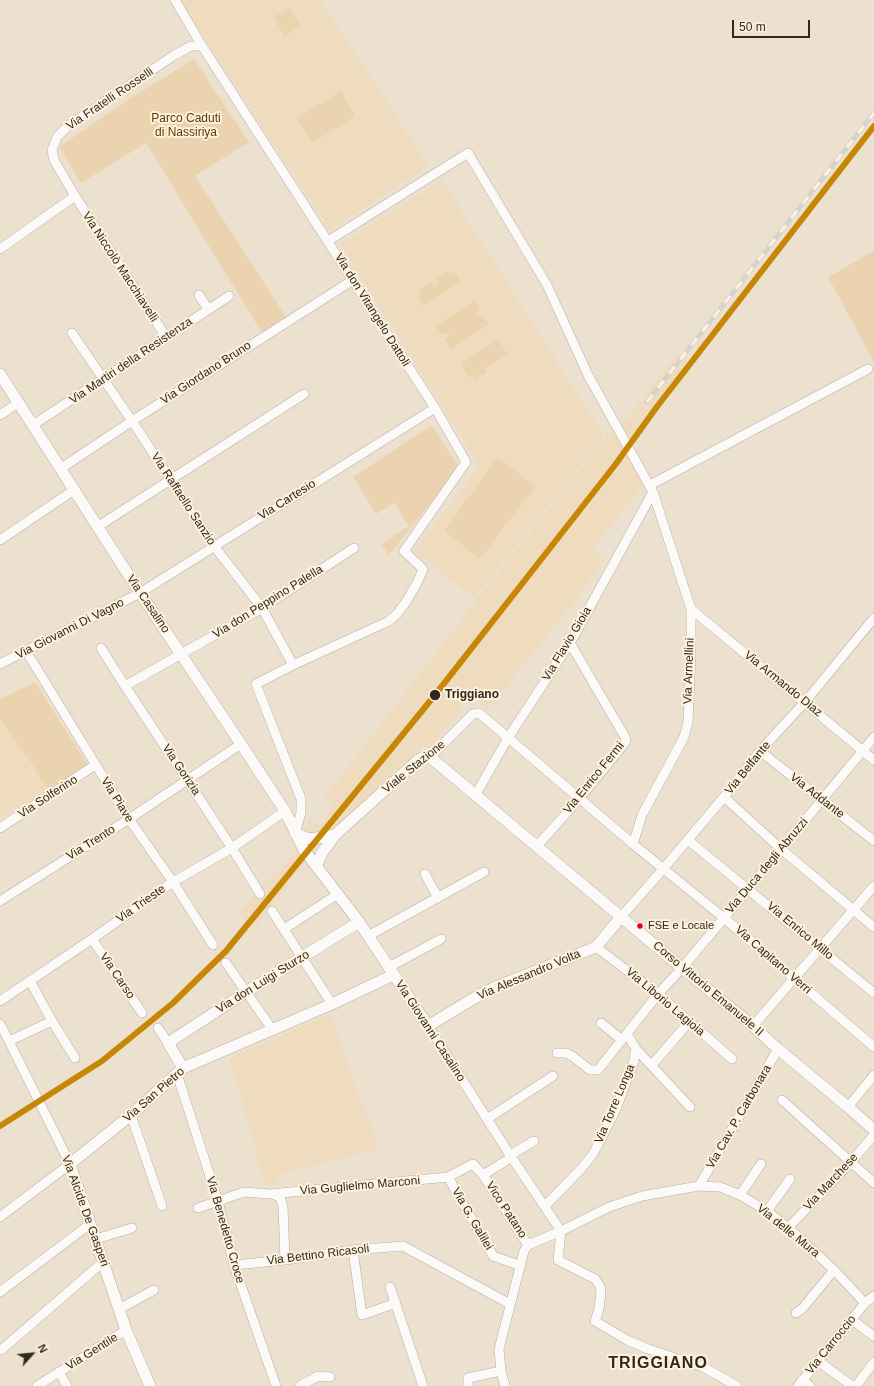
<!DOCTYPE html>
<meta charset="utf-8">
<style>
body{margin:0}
#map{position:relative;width:874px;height:1386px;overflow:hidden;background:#ece0cf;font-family:Helvetica,sans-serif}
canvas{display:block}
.north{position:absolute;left:12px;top:1334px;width:40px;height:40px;-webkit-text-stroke:3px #fef1de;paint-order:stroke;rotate:63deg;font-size:11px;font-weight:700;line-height:16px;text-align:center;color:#31291d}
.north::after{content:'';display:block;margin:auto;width:14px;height:18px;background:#31291d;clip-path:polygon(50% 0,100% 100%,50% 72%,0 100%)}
.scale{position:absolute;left:732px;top:20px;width:78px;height:18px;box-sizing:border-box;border:2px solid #31291d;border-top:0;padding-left:5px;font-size:12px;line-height:14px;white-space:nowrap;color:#31291d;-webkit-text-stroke:3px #fef1de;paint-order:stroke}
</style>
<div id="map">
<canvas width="874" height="1386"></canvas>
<div class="north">N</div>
<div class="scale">50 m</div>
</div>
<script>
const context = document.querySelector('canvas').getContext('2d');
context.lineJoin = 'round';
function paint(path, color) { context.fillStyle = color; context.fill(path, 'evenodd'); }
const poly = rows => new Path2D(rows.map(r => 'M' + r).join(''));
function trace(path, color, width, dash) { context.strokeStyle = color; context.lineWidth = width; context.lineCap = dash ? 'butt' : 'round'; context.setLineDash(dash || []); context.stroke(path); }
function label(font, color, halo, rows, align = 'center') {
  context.font = font + ' Helvetica,sans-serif'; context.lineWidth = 4; context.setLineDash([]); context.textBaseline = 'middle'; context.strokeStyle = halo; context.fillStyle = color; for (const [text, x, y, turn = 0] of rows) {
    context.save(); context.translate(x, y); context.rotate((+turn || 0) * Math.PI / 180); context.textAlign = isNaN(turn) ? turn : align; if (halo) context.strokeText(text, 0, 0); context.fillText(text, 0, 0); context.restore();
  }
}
paint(poly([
 [180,0,319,0,429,166,330,230],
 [442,180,604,436,474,598,414,551,480,466,340,244],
 [678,353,691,366,628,451,644,484,592,549,605,560,580,594,487,710,471,695,429,749,422,746,405,761,321,842,256,926,238,913,297,850,310,833,308,819,318,825,321,825,333,806,324,798,509,559,613,429,628,418],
 [0,719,26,755,49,790,0,819],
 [331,1014,378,1149,276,1175,277,1182,265,1185,230,1058]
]), '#efdbbe');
paint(poly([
 [290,7,300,26,284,37,274,17],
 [194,59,249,142,195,176,286,317,262,333,146,143,81,183,59,147,128,100],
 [341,91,356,116,312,143,297,118],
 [874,251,874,362,828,277],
 [448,271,451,275,455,272,461,281,423,306,417,297,422,293,420,289,431,282,434,286,439,283,437,278],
 [474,301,480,310,475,314,478,318,483,315,489,324,451,349,445,339,450,336,447,332,442,335,436,326],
 [498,339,507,354,484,369,486,373,483,375,479,374,478,379,477,380,474,375,469,378,460,364],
 [432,425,459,467,389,555,381,544,409,526,394,503,376,514,353,477],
 [498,457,535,487,480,559,444,531],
 [35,682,87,764,49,790,26,755,0,719,0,699]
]), '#ebd3b0');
const minor = poly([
 [175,0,202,46,435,408,466,462,404,551,423,569,418,581,406,602,397,614,389,621,293,665,256,684,301,799,301,813,295,833],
 [328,241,468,153,547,285,588,375,653,492,691,609,691,654,688,722,684,737,642,815,633,844],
 [0,249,75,196],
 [199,295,208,309],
 [72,333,132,421,214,546,262,608,293,665],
 [166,337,75,196,54,160,52,150,57,137,68,126,173,56,191,46,202,46],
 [0,415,18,403],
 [33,425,229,296],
 [60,469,132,421,353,280],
 [650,485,868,369],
 [97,527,304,394],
 [0,540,74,490],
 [691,609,874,760],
 [101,648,125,686,232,848,260,894],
 [26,651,129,819,173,882,213,945],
 [0,664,140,593,435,408],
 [125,686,262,608,354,548],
 [760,751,874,841],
 [430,757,473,714,479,713,633,844,724,918,874,1047],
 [476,794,508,738,570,643,653,492],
 [724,797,781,849,874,927],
 [0,828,95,765],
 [688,840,874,993],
 [537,846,580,798,624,744,626,740,625,737,570,643],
 [425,874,438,898],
 [0,901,129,819,241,744],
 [272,911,332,1004],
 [621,917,664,868,724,797,760,751,805,702,874,618],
 [284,929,338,894],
 [368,936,484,872],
 [92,939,142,1013],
 [596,947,658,994,732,1059],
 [226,963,272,1029],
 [389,967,441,939],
 [30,981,52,1021,75,1058],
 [0,1001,92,939,173,882,232,848,285,811],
 [601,1023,622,1040],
 [0,1024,9,1041,52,1021],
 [428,1026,510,1155,561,1231],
 [753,1026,874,886],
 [158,1028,168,1043],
 [636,1049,690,1107],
 [557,1053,566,1053,572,1056,590,1070,598,1070,658,994,682,968,724,918,874,737],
 [652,1065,689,1022],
 [177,1074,218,1201,234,1265,276,1386],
 [782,1100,874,1183],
 [848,1107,874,1075],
 [131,1115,162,1206],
 [487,1119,553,1076],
 [510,1155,534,1141],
 [483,1175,528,1245],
 [448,1177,493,1256,521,1266],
 [699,1186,778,1049],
 [272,1194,280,1197,283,1207,285,1260],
 [740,1195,761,1164],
 [545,1206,581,1169,593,1154,603,1135,616,1109,633,1064,636,1049,627,1034],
 [198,1208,244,1192,270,1194,448,1177,473,1164,483,1175,512,1157],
 [767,1211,790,1179],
 [0,1217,70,1164,9,1041],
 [788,1228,851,1162,874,1135],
 [561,1231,558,1260,595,1279,600,1286,601,1293,599,1309,595,1321,627,1340,648,1349,703,1367,737,1386],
 [96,1239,132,1228],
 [353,1250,362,1315,396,1303],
 [234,1265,285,1260,353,1250,403,1246,510,1304],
 [390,1287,423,1386],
 [0,1292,90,1224],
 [119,1309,154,1290],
 [796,1313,802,1309,834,1270],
 [852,1320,874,1336],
 [1,1350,103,1262],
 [818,1361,852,1386],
 [59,1372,67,1386],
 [802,1380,810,1386],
 [37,1386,126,1330],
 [300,1386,318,1376,330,1377],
 [468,1386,468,1378,501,1371],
 [505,1386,501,1371,499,1349,524,1251,528,1245,561,1231,609,1207,642,1196,699,1186,720,1187,740,1195,767,1211,793,1232,834,1270,865,1303],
 [798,1386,865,1303,874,1296],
 [856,1386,874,1362]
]);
const tertiary = poly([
 [0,374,140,593,241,744,285,811,304,850,359,922,428,1026,481,994,498,986,596,947,621,917],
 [295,833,310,839,335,835],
 [317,865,322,853,335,835,417,761,424,757,430,757,682,968,753,1026,778,1049,848,1107,874,1130],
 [183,1068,168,1043,246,992,359,922],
 [150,1386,126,1330,70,1164,131,1115,183,1068,332,1004,393,975]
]);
trace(minor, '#b8aea1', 10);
trace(tertiary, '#b8aea1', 12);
trace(minor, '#fcfaf8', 9);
trace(tertiary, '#fcfaf8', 11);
const rail = poly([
 [647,402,874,113]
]);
trace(rail, '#d6d2cd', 4.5);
trace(rail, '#fef1de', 3, [9]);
trace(poly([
 [0,1126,102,1061,173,1003,226,951,435,695,615,465,656,408,874,126]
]), '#c68707', 6);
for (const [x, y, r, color] of [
 [435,695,6,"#31291d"],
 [640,926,3.5,"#e4002b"]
]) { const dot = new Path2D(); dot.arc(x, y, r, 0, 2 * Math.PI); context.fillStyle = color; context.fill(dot); trace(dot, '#fef1de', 1.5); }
label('11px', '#31291d', '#fef1de', [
 ["FSE e Locale",648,926]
], 'left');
label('12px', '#31291d', '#fef1de', [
 ["Via Fratelli Rosselli",110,99,-34],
 ["Via Niccolò Macchiavelli",120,267,57],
 ["Via don Vitangelo Dattoli",372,310,58],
 ["Via Martiri della Resistenza",131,361,-34],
 ["Via Giordano Bruno",206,373,-33],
 ["Via Raffaello Sanzio",183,499,57],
 ["Via Cartesio",287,500,-32],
 ["Via don Peppino Palella",268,602,-32],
 ["Via Casalino",148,604,56],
 ["Via Giovanni Di Vagno",70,629,-27],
 ["Via Flavio Gioia",567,644,-59],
 ["Via Armellini",689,671,-88],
 ["Via Armando Diaz",783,684,39],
 ["Viale Stazione",414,767,-39],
 ["Via Belfante",748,768,-51],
 ["Via Gorizia",181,770,56],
 ["Via Enrico Fermi",594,778,-51],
 ["Via Addante",817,796,38],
 ["Via Solferino",48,797,-33],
 ["Via Piave",117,800,58],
 ["Via Trento",91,843,-32],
 ["Via Duca degli Abruzzi",767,866,-50],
 ["Via Trieste",141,904,-35],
 ["Via Enrico Millo",800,931,40],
 ["Via Capitano Verri",773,960,41],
 ["Via Alessandro Volta",529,975,-23],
 ["Via Carso",117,976,56],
 ["Via don Luigi Sturzo",263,982,-32],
 ["Corso Vittorio Emanuele II",708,989,40],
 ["Via Liborio Lagioia",665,1002,40],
 ["Via Giovanni Casalino",430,1031,57],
 ["Via San Pietro",154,1095,-41],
 ["Via Torre Longa",615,1104,-67],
 ["Via Cav. P. Carbonara",739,1117,-60],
 ["Via Marchese",831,1182,-47],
 ["Via Guglielmo Marconi",360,1186,-5],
 ["Vico Patano",506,1210,57],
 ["Via Alcide De Gasperi",85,1211,70],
 ["Via G. Galilei",472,1219,60],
 ["Via Benedetto Croce",225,1230,74],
 ["Via delle Mura",788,1231,39],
 ["Via Bettino Ricasoli",318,1255,-7],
 ["Via Carroccio",831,1345,-51],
 ["Via Gentile",92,1352,-32]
]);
label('12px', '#5c3d00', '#fef1de', [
 ["Parco Caduti",186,119],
 ["di Nassiriya",186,133]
]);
label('bold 12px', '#31291d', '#fef1de', [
 ["Triggiano",445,695]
], 'left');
context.letterSpacing = '1px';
label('bold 16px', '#31291d', '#fef1de', [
 ["TRIGGIANO",658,1364]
]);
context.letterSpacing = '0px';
</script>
